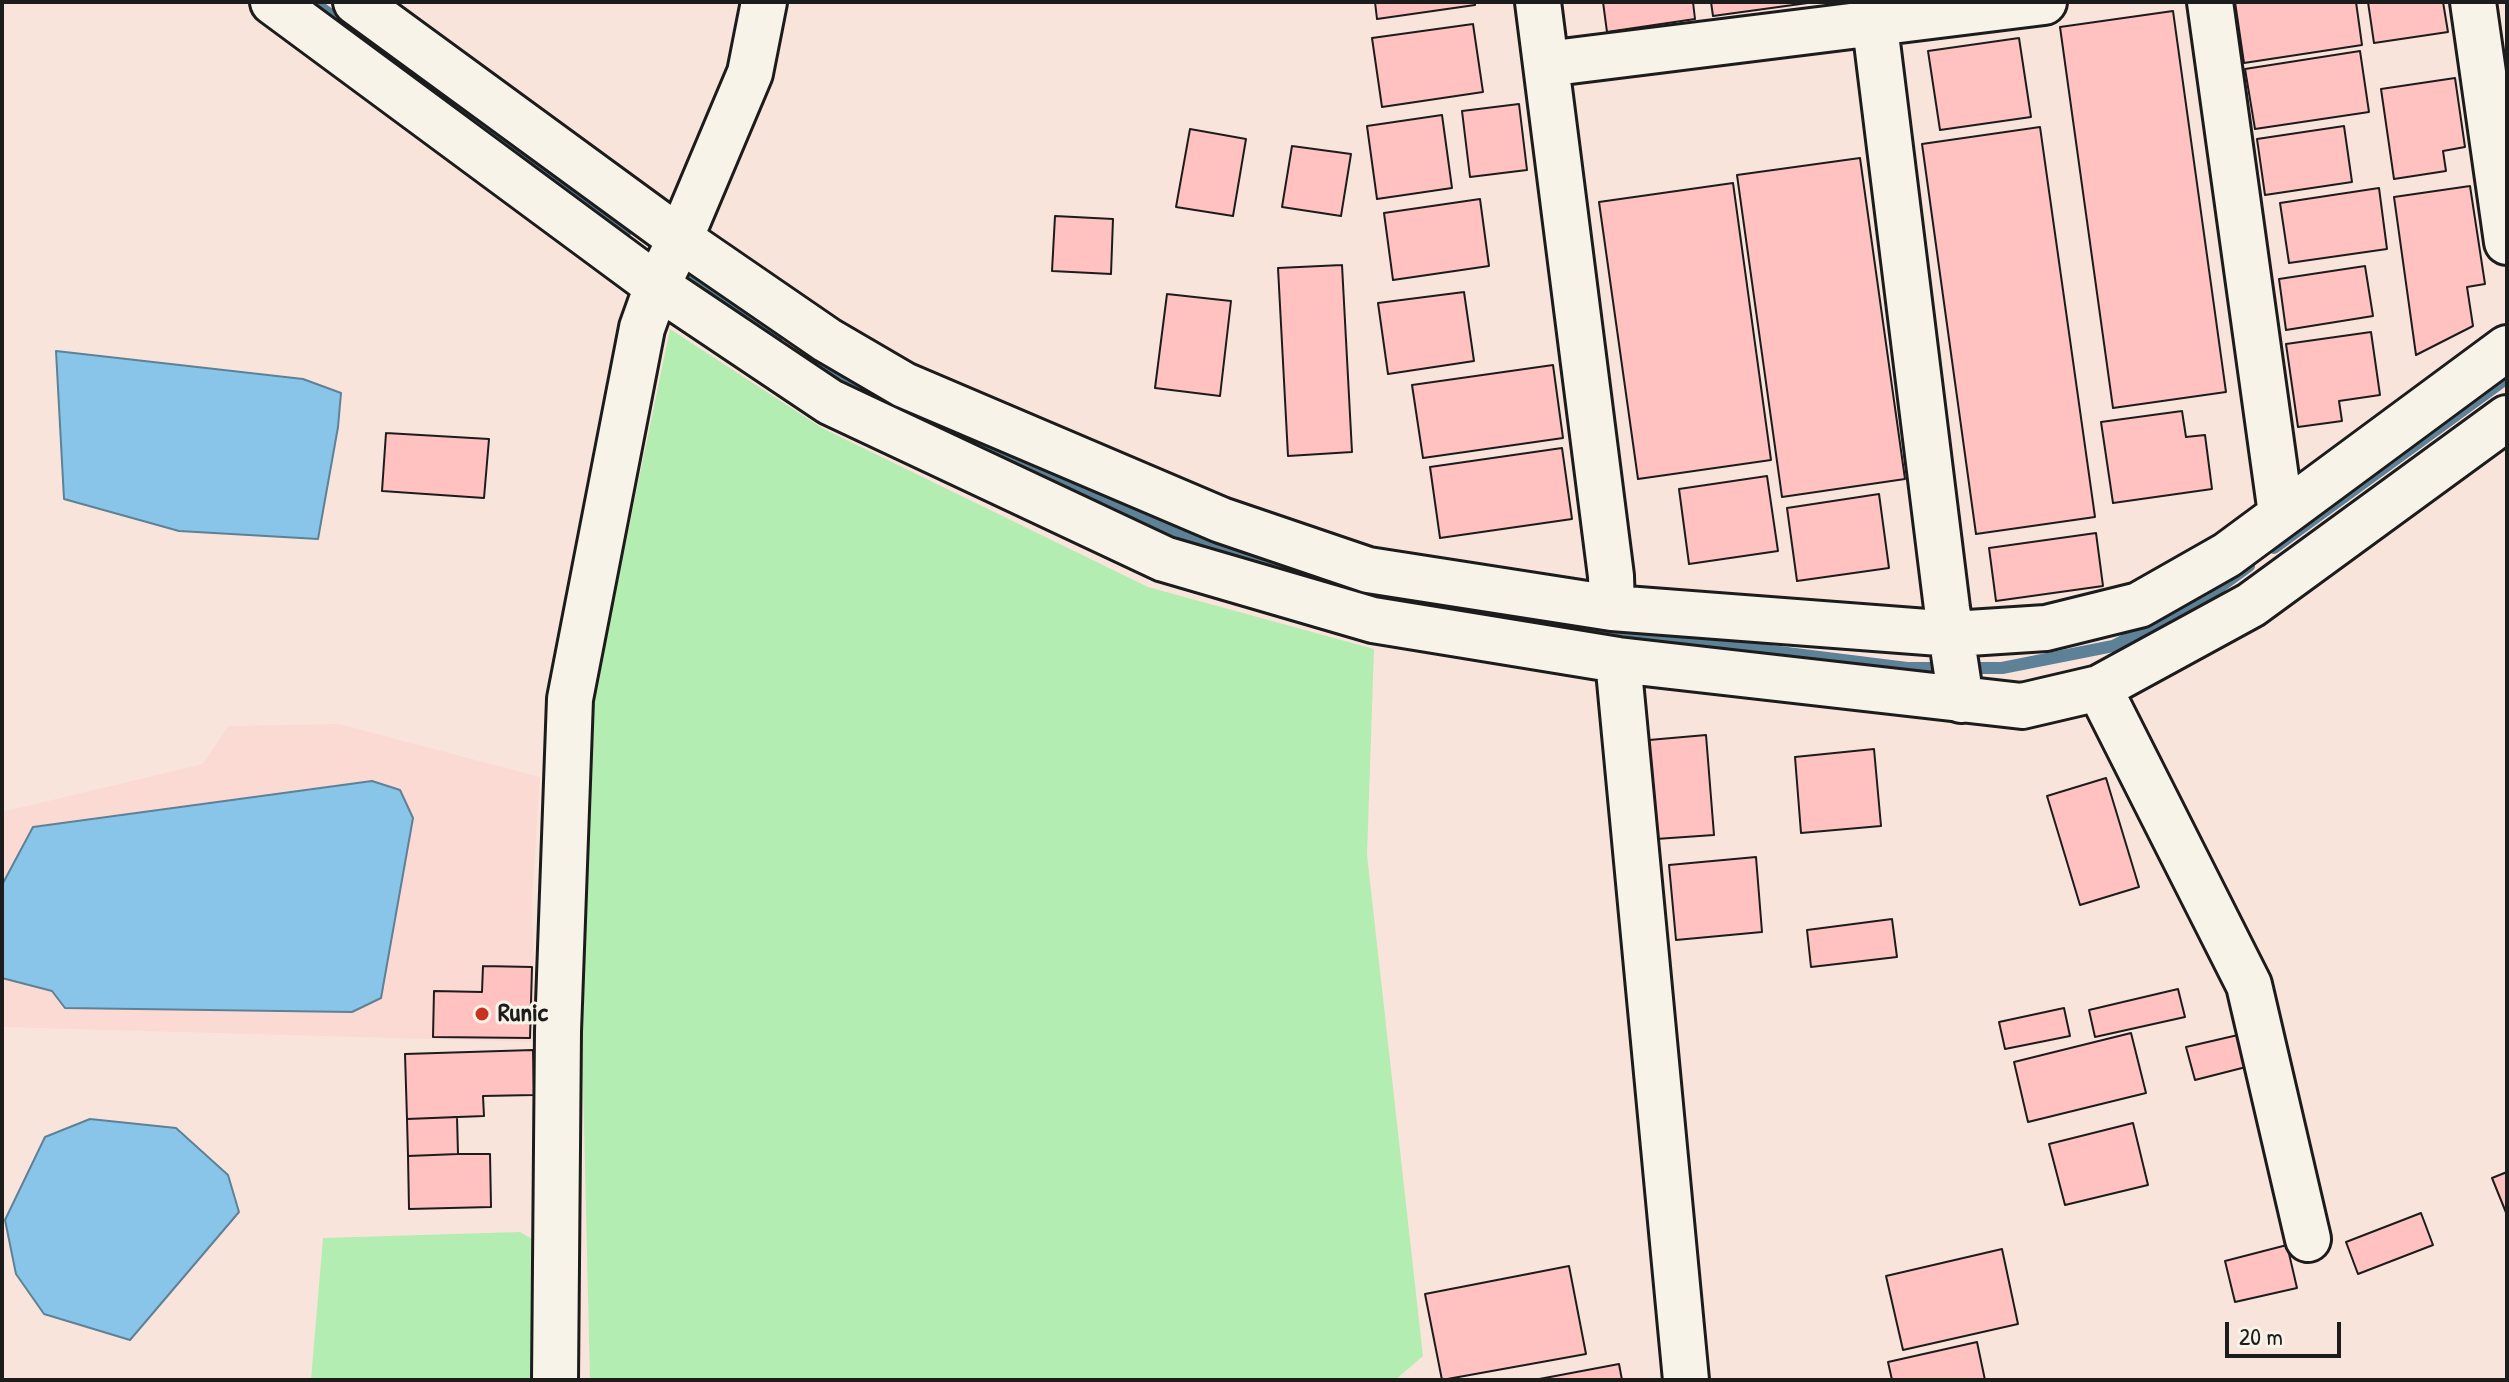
<!DOCTYPE html>
<style>
body{margin:0}
#map{position:relative;width:2509px;height:1382px;overflow:hidden;background:#f9e4dc;font-family:"Patrick Hand",sans-serif}
canvas{display:block}
.frame{position:absolute;inset:0;border:4px solid #1c1c1c;pointer-events:none}
.scale{position:absolute;left:2225px;top:1322px;width:116px;height:36px;box-sizing:border-box;border:4px solid #1c1c1c;border-top:0;padding-left:10px;font-size:24px;line-height:28px;white-space:nowrap;color:#1c1c1c;-webkit-text-stroke:6px #f7f3e8;paint-order:stroke}
</style>
<div id="map">
<canvas width="2509" height="1382"></canvas>
<div class="frame"></div>
<div class="scale">20 m</div>
</div>
<script>
const context = document.querySelector('canvas').getContext('2d');
context.lineJoin = 'round';
function paint(path, color) { context.fillStyle = color; context.fill(path, 'evenodd'); }
const poly = rows => new Path2D(rows.map(r => 'M' + r).join(''));
function trace(path, color, width, dash) { context.strokeStyle = color; context.lineWidth = width; context.lineCap = dash ? 'butt' : 'round'; context.setLineDash(dash || []); context.stroke(path); }
function label(font, color, halo, rows, align = 'center') {
  context.font = font + ' "Patrick Hand",sans-serif'; context.lineWidth = 6; context.setLineDash([]); context.textBaseline = 'middle'; context.strokeStyle = halo; context.fillStyle = color; for (const [text, x, y, turn = 0] of rows) {
    context.save(); context.translate(x, y); context.rotate((+turn || 0) * Math.PI / 180); context.textAlign = isNaN(turn) ? turn : align; if (halo) context.strokeText(text, 0, 0); context.fillText(text, 0, 0); context.restore();
  }
}
paint(poly([
 [339,724,540,777,532,898,535,1042,2,1027,2,812,203,764,228,726]
]), '#fbdad4');
paint(poly([
 [670,329,822,428,1148,587,1374,649,1367,855,1423,1356,1395,1380,590,1380,582,1039,593,701],
 [520,1232,532,1239,531,1380,311,1380,323,1238]
]), '#b3edb1');
const water = poly([
 [56,351,303,379,341,393,338,427,318,539,179,531,64,499,56,351],
 [372,781,400,790,413,818,381,998,352,1012,65,1008,52,991,2,978,2,885,33,827,372,781],
 [90,1119,176,1128,228,1175,239,1212,130,1340,44,1314,16,1274,5,1220,45,1137,90,1119]
]);
paint(water, '#89c5e8');
trace(water, '#5d8196', 2);
trace(poly([
 [313,2,627,230],
 [695,278,780,334],
 [819,360,862,385],
 [965,434,1139,518,1390,603],
 [2274,548,2507,378],
 [1459,612,1907,668,2002,668,2113,646,2202,600,2249,566]
]), '#5d8196', 12);
const building = poly([
 [1375,2,1475,2,1475,5,1377,19,1375,2],
 [1603,2,1693,2,1695,19,1607,32,1603,2],
 [1711,2,1815,2,1713,16,1711,2],
 [2235,2,2356,2,2362,45,2244,63,2235,2],
 [2368,2,2443,2,2448,32,2374,43,2368,2],
 [2173,11,2226,392,2113,408,2060,27,2173,11],
 [1473,24,1483,92,1382,107,1372,38,1473,24],
 [2019,38,2031,117,1940,130,1928,51,2019,38],
 [2360,51,2369,112,2255,129,2245,69,2360,51],
 [2455,78,2465,147,2443,151,2446,171,2394,179,2381,89,2455,78],
 [1519,104,1527,170,1470,177,1462,111,1519,104],
 [1442,115,1452,188,1377,199,1367,126,1442,115],
 [2344,126,2352,182,2265,195,2257,139,2344,126],
 [2040,127,2095,517,1976,534,1922,144,2040,127],
 [1190,129,1246,139,1233,216,1176,207,1190,129],
 [1292,146,1351,154,1341,216,1282,207,1292,146],
 [1860,158,1905,479,1782,497,1737,175,1860,158],
 [1733,183,1771,460,1638,479,1599,202,1733,183],
 [2470,186,2485,284,2467,287,2473,326,2416,355,2394,197,2470,186],
 [2379,188,2387,249,2289,263,2280,203,2379,188],
 [1480,199,1489,266,1393,280,1384,213,1480,199],
 [1055,216,1113,219,1111,274,1052,271,1055,216],
 [1342,265,1352,452,1288,456,1278,268,1342,265],
 [2365,266,2373,316,2286,330,2279,279,2365,266],
 [1464,292,1474,361,1388,374,1378,303,1464,292],
 [1167,294,1231,301,1220,396,1155,388,1167,294],
 [2371,332,2380,395,2339,401,2342,421,2298,427,2286,344,2371,332],
 [1553,365,1563,438,1423,458,1412,385,1553,365],
 [2182,411,2186,437,2205,435,2212,489,2113,503,2101,422,2182,411],
 [386,433,489,439,484,498,382,491,386,433],
 [1562,448,1572,519,1440,538,1430,467,1562,448],
 [1767,476,1778,551,1689,564,1679,489,1767,476],
 [1879,494,1889,568,1797,581,1787,508,1879,494],
 [2096,533,2103,586,1996,601,1989,548,2096,533],
 [1706,735,1714,835,1656,839,1649,740,1706,735],
 [1874,749,1881,826,1801,833,1795,757,1874,749],
 [2106,778,2139,887,2080,905,2047,796,2106,778],
 [1756,857,1762,932,1676,940,1669,865,1756,857],
 [1892,919,1897,957,1811,967,1807,930,1892,919],
 [483,966,532,967,530,1038,433,1037,434,991,482,992,483,966],
 [2178,989,2185,1017,2095,1037,2089,1010,2178,989],
 [2064,1008,2070,1036,2005,1049,1999,1022,2064,1008],
 [2131,1033,2146,1093,2028,1122,2014,1062,2131,1033],
 [2238,1035,2246,1067,2195,1080,2186,1047,2238,1035],
 [533,1050,534,1095,483,1096,484,1116,407,1119,405,1054,533,1050],
 [457,1117,458,1154,408,1156,407,1119,457,1117],
 [2133,1123,2148,1185,2065,1205,2049,1144,2133,1123],
 [458,1154,490,1154,491,1207,409,1209,408,1156,458,1154],
 [2507,1172,2507,1215,2492,1178,2507,1172],
 [2421,1213,2433,1245,2358,1274,2346,1242,2421,1213],
 [2287,1245,2297,1288,2235,1302,2225,1261,2287,1245],
 [2002,1249,2018,1324,1903,1350,1886,1276,2002,1249],
 [1569,1266,1586,1354,1442,1380,1425,1294,1569,1266],
 [1977,1342,1985,1380,1892,1380,1888,1362,1977,1342],
 [1619,1364,1622,1380,1534,1380,1619,1364]
]);
paint(building, '#ffc2c0');
trace(building, '#1c1c1c', 2);
const minor = poly([
 [273,2,657,286,830,402,1164,559,1373,620,1618,660,2022,706,2099,688,2251,605,2507,418],
 [356,2,680,239,827,340,904,385,1221,520,1368,570,1612,608,1953,634,2046,628,2139,605,2227,555,2507,348],
 [1538,2,1611,576,1612,608],
 [1872,2,1947,608,1961,700],
 [2210,2,2281,514],
 [2473,2,2507,242],
 [1546,64,2044,2],
 [1618,660,1686,1380],
 [2099,688,2249,985,2308,1239],
 [555,1380,558,1031,570,699,642,328,657,286,680,239,750,73,764,2]
]);
trace(minor, '#1c1c1c', 50);
trace(minor, '#f7f3e8', 44);
for (const [x, y, r, color] of [
 [482,1014,8,"#c8321e"]
]) { const dot = new Path2D(); dot.arc(x, y, r, 0, 2 * Math.PI); context.fillStyle = color; context.fill(dot); trace(dot, '#f7f3e8', 3); }
label('bold 26px', '#1c1c1c', '#f7f3e8', [
 ["Runic",498,1014]
], 'left');
</script>
